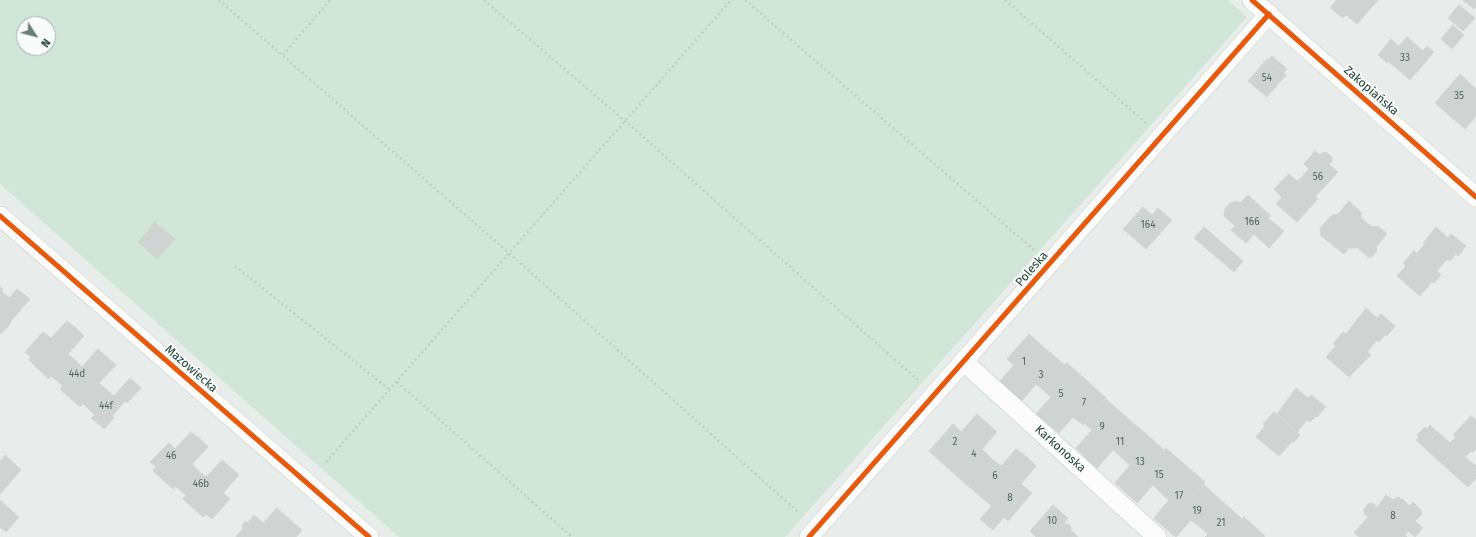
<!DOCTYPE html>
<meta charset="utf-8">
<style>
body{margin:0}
#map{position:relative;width:1476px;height:537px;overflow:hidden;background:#e8edeb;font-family:"Fira Sans",sans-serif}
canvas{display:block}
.north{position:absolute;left:16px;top:16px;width:40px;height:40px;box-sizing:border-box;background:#f7fbf9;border:1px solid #a3b1ad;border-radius:50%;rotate:126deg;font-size:11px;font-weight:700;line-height:16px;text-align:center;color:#24423a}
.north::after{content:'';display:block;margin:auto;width:14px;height:18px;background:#697e78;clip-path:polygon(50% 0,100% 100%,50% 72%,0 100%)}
</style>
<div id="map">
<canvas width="1476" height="537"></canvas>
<div class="north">N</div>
</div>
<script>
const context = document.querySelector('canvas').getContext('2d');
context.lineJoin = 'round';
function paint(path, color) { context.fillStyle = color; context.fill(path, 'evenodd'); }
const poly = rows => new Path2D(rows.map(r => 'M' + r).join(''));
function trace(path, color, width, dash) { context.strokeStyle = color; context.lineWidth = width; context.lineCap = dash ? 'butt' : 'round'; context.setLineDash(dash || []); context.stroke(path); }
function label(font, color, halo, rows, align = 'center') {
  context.font = font + ' "Fira Sans",sans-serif'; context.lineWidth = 4; context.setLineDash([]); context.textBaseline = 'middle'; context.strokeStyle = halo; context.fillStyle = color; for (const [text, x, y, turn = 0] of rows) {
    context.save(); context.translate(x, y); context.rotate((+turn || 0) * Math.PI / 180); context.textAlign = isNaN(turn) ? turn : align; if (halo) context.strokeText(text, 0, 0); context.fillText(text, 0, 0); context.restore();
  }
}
paint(poly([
 [0,0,1228,0,1247,17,785,537,399,537,0,184],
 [24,24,48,24,48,48,24,48]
]), '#d1e6d8');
const building = poly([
 [1337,0,1378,0,1357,24,1346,15,1343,18,1330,8,1337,0],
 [1463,0,1476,0,1476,7,1474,9,1463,0],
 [1459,5,1475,18,1463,31,1448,18,1459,5],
 [1453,25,1464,35,1452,49,1441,39,1453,25],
 [1407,37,1423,51,1427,46,1434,52,1410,80,1388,61,1387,63,1378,55,1391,39,1399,46,1407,37],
 [1272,56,1287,69,1283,73,1268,60,1272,56],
 [1267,59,1286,75,1267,97,1248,81,1267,59],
 [1460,74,1476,89,1476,116,1465,129,1435,103,1460,74],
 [1315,151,1320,155,1322,153,1326,152,1332,157,1332,162,1329,164,1338,172,1315,197,1298,181,1309,169,1304,164,1315,151],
 [1289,174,1318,199,1297,222,1276,204,1282,197,1274,189,1289,174],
 [1248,195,1271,216,1268,218,1284,231,1269,248,1254,234,1246,243,1231,230,1235,226,1224,216,1225,209,1230,203,1237,201,1240,203,1248,195],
 [1349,201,1361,212,1361,218,1372,227,1378,226,1387,234,1376,247,1377,251,1372,257,1368,257,1358,248,1349,248,1344,254,1321,236,1320,228,1332,215,1338,214,1349,201],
 [1143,207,1152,215,1158,208,1172,220,1146,249,1123,229,1143,207],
 [155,222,175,239,157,259,138,242,155,222],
 [1204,227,1243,261,1234,272,1194,238,1204,227],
 [1436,227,1448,238,1451,234,1466,246,1458,256,1456,254,1450,261,1447,259,1437,271,1417,253,1425,244,1423,243,1436,227],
 [1414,251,1441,275,1434,283,1432,282,1420,296,1397,276,1406,266,1403,263,1414,251],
 [0,287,3,289,1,291,9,298,17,289,30,299,11,321,8,327,0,334,0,287],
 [1366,308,1377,318,1381,314,1395,326,1387,336,1386,334,1379,342,1377,340,1367,352,1346,334,1366,308],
 [67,321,76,328,39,370,29,360,31,357,25,352,43,332,51,338,67,321],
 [76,328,84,336,68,354,75,360,57,381,51,376,49,379,39,370,76,328],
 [1343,332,1371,355,1349,377,1326,357,1336,346,1333,344,1343,332],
 [1029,334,1047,350,1011,391,1000,381,1014,365,1007,359,1029,334],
 [98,349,107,357,70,398,60,389,63,386,57,381,75,360,82,367,98,349],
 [1047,350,1065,365,1043,390,1036,384,1022,401,1011,391,1047,350],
 [107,357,116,365,99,383,106,389,89,409,83,404,80,407,70,398,107,357],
 [1067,363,1086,380,1048,424,1036,414,1051,397,1043,390,1067,363],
 [130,378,141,388,127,403,125,401,112,416,114,418,104,429,91,418,95,415,89,409,106,389,114,396,130,378],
 [1086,380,1106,398,1083,425,1073,417,1059,433,1048,424,1086,380],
 [1296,388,1308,398,1311,395,1326,407,1317,417,1316,416,1310,422,1307,420,1297,432,1277,414,1296,388],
 [1106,399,1125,416,1087,459,1076,448,1092,430,1084,423,1106,399],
 [1274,412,1300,435,1293,443,1292,442,1279,456,1256,437,1265,426,1263,424,1274,412],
 [977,414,988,424,949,469,929,451,953,424,961,432,977,414],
 [1125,416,1145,433,1122,458,1113,450,1097,468,1087,459,1125,416],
 [1471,416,1476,420,1476,449,1472,453,1471,451,1451,472,1416,440,1419,437,1417,435,1425,427,1427,429,1430,425,1450,443,1456,437,1453,435,1471,416],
 [988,424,997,432,982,449,992,459,968,486,949,469,988,424],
 [191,432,200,439,163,480,153,471,156,467,150,462,169,443,175,449,191,432],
 [1145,433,1164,450,1126,493,1115,483,1130,465,1122,458,1145,433],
 [200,439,208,447,192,464,199,471,181,491,175,486,173,489,163,480,200,439],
 [1166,448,1185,465,1161,493,1153,485,1137,503,1126,493,1166,448],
 [1016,449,1028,458,988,503,968,486,992,459,1001,466,1016,449],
 [5,455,21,470,0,494,0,461,5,455],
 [1465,457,1476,466,1476,478,1468,487,1451,472,1465,457],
 [1028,458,1036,466,1021,484,1032,493,1008,521,1004,517,993,530,980,519,992,506,988,503,1028,458],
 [222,460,230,467,193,508,183,499,186,495,181,491,199,471,206,477,222,460],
 [1185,465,1205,482,1165,528,1154,518,1169,500,1161,493,1185,465],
 [230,467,239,475,223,493,230,499,212,519,206,514,203,517,193,508,230,467],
 [1203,484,1223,502,1200,527,1191,520,1176,537,1165,528,1203,484],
 [1386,495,1393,500,1395,498,1399,497,1402,500,1403,499,1409,506,1413,502,1421,510,1422,514,1415,521,1423,528,1415,537,1408,531,1405,535,1407,537,1359,537,1354,533,1368,517,1364,514,1364,509,1368,504,1373,503,1377,507,1386,495],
 [0,500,19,517,6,532,0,527,0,500],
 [1223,502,1242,519,1226,537,1205,537,1208,534,1200,527,1223,502],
 [1053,505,1068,518,1063,524,1068,524,1071,527,1071,530,1078,537,1036,537,1030,531,1053,505],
 [277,508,289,519,273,537,236,537,243,528,242,525,245,522,248,522,254,515,263,523,277,508],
 [1244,517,1265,536,1264,537,1226,537,1244,517],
 [289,519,302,530,296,537,273,537,289,519]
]);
paint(building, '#cfd4d2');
trace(building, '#d1d6d4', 1);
const street = poly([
 [1252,0,1476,197],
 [0,216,369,537],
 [964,362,1157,537],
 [809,537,1269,14]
]);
trace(street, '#c5cac8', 20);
trace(poly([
 [219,0,509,253,798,512],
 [484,0,625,121,918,380],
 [745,0,1034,250],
 [1005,0,1146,123],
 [283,55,330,0],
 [235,266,390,390],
 [397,382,572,537],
 [326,462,731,0]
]), '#c3ccca', 2.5, [2, 3]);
trace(street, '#fcfcfc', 19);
trace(poly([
 [1252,0,1476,197],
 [0,216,369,537],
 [809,537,1269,14]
]), '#e8590c', 5);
label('10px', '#506761', null, [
 ["33",1405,58],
 ["54",1267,78],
 ["35",1459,96],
 ["56",1318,177],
 ["166",1252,222],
 ["164",1148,225],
 ["1",1024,362],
 ["44d",77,374],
 ["3",1041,375],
 ["5",1061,394],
 ["7",1084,403],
 ["44f",106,406],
 ["9",1102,427],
 ["2",955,442],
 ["11",1120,442],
 ["4",974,454],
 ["46",171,456],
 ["13",1140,462],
 ["15",1159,475],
 ["6",995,476],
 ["46b",201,484],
 ["17",1179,496],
 ["8",1010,498],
 ["19",1197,511],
 ["8",1393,516],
 ["10",1052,521],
 ["21",1221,523]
]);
label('12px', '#24423a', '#f7fbf9', [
 ["Zakopiańska",1371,91,41],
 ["Poleska",1032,269,-49],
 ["Mazowiecka",191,369,41],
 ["Karkonoska",1060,449,42]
]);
</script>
